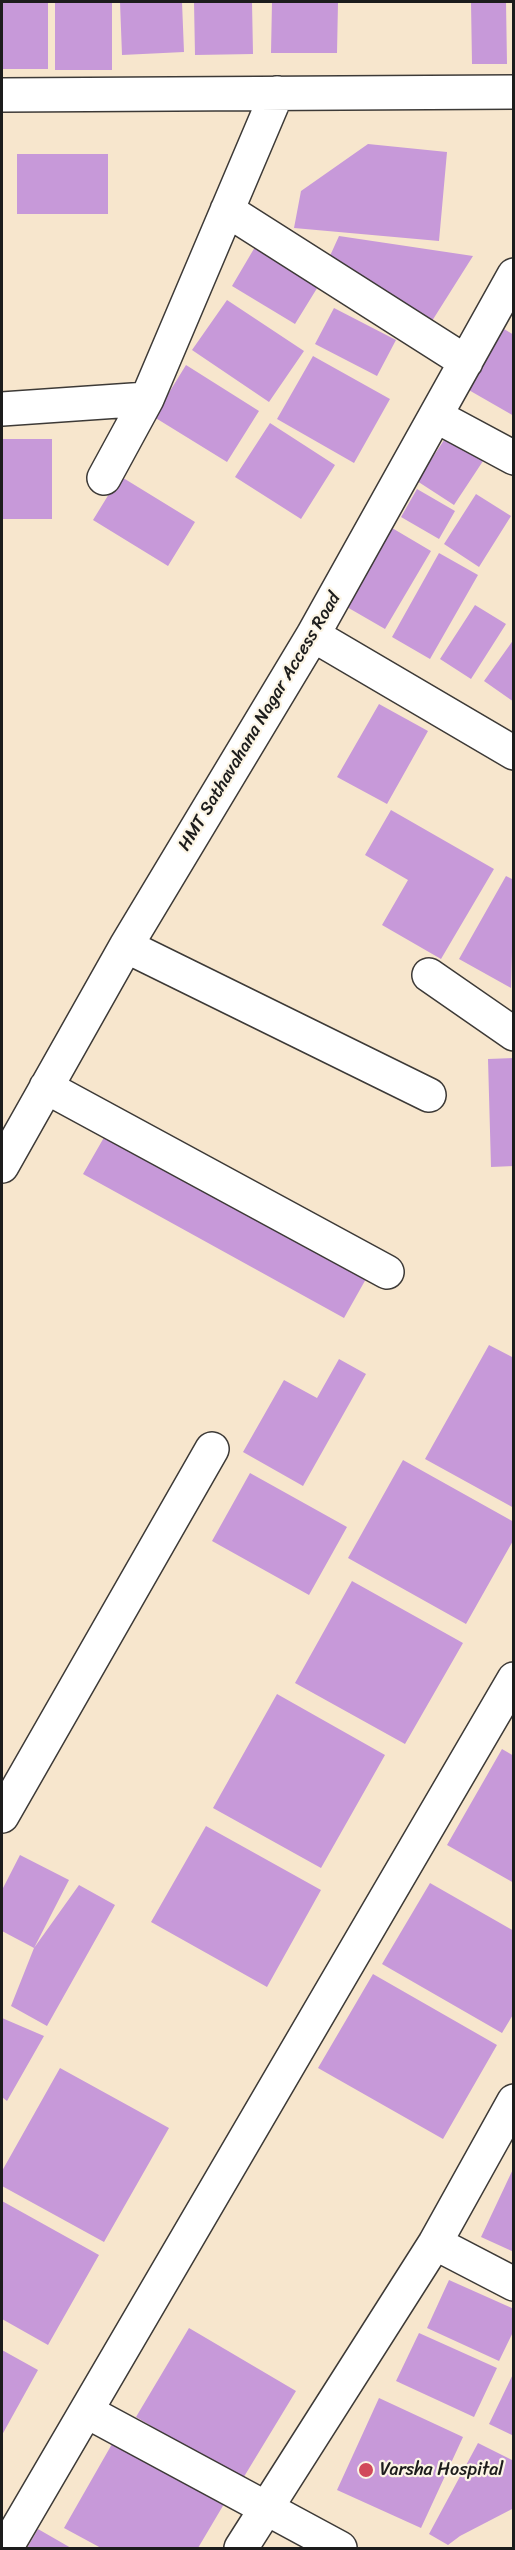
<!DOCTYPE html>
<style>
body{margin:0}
#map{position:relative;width:515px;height:2550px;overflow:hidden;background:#f7e6cd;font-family:Sriracha,sans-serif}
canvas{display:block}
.frame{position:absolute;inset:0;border:3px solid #1c1c1c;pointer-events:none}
</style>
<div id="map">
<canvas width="515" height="2550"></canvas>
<div class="frame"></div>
</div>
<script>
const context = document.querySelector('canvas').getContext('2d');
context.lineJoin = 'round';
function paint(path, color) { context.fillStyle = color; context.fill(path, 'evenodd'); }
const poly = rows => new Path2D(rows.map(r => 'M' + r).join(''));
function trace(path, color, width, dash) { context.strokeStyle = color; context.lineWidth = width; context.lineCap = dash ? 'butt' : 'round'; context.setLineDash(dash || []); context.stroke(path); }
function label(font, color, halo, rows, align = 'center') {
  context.font = font + ' Sriracha,sans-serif'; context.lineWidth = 4.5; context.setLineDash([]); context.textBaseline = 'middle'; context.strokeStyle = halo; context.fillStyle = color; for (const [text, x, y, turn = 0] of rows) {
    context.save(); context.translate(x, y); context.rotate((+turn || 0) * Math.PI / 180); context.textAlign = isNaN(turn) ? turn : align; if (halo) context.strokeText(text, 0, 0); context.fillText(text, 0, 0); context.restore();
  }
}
paint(poly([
 [2,2,48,2,48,69,2,69],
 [55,2,112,2,112,70,55,70],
 [120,2,182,2,184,52,122,55],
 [194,2,252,2,253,54,195,55],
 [272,2,338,2,337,53,271,53],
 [471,2,506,2,507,64,472,64],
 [368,144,447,152,439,241,294,228,301,191],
 [17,154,108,154,108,214,17,214],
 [339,236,473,256,432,321,329,258],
 [255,247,319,285,295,324,232,286],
 [227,300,304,351,269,402,192,350],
 [334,308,396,340,377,376,315,344],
 [504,329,514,335,514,416,467,389],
 [313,356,390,399,354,463,277,419],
 [186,365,259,411,227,462,154,417],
 [270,423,335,465,301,519,235,477],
 [448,434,485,458,454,505,417,481],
 [2,439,52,439,52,519,2,519],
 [120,476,195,522,168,566,93,520],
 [417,489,455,511,439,539,401,517],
 [476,494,511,516,479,567,444,544],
 [387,525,431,551,385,629,340,603],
 [439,553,478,575,430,659,392,637],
 [475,605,506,624,471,679,440,659],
 [514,639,514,702,484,681],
 [379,704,428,731,387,804,337,777],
 [391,810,494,869,441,959,382,925,408,880,365,855],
 [506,876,514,880,511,988,459,959],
 [514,1058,514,1166,491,1167,488,1059],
 [110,1127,371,1270,344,1318,83,1174],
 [489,1345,514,1358,514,1508,425,1459],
 [339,1359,366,1374,303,1486,243,1452,284,1380,317,1398],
 [403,1460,514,1522,514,1539,466,1624,348,1558],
 [250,1473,347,1527,309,1595,212,1541],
 [352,1581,463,1643,405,1744,295,1683],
 [277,1694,385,1755,321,1868,213,1808],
 [502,1749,514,1756,514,1883,447,1845],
 [206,1826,321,1890,267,1987,151,1922],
 [20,1855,69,1880,34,1948,79,1885,115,1905,47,2026,11,2006,34,1948,2,1931,2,1890],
 [430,1883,514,1931,514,2013,502,2033,382,1964],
 [373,1974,497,2045,443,2139,318,2068],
 [2,2018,44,2036,7,2101,2,2097],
 [60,2068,169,2128,104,2242,2,2186,2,2171],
 [514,2167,514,2252,481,2237],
 [2,2201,99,2255,48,2345,2,2319],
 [449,2280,514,2309,514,2330,499,2361,427,2328],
 [189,2328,296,2391,242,2480,136,2417],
 [419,2333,497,2368,474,2417,396,2381],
 [2,2350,38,2370,2,2435],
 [514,2372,514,2436,489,2424],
 [379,2398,463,2437,421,2528,337,2490],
 [116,2437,227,2499,198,2548,101,2548,64,2528],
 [478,2443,514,2461,514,2508,460,2536,448,2545,429,2534],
 [38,2529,71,2548,27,2548]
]), '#c799d9');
const minor = poly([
 [2,95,514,92],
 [227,210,466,362],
 [2,409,147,399],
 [436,416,514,458],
 [104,478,147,399,277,93],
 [313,635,514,753],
 [126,946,429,1095],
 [429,975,514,1034],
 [46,1087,387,1272],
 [2,1166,126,946,313,635,514,275],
 [2,1816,212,1449],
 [435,2243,514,2284],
 [86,2411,340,2548],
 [6,2548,514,1679],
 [241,2548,435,2243,514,2101]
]);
trace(minor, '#3d3a37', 36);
trace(minor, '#fff', 33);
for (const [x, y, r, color] of [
 [366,2470,8,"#d1495b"]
]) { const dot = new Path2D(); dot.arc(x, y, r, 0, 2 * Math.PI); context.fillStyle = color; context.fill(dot); trace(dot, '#fcf5e5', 2); }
label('18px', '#1c1c1c', '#fcf5e5', [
 ["HMT Sathavahana Nagar Access Road",260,722,-59]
]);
label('18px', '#1c1c1c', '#fcf5e5', [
 ["Varsha Hospital",380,2470]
], 'left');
</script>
